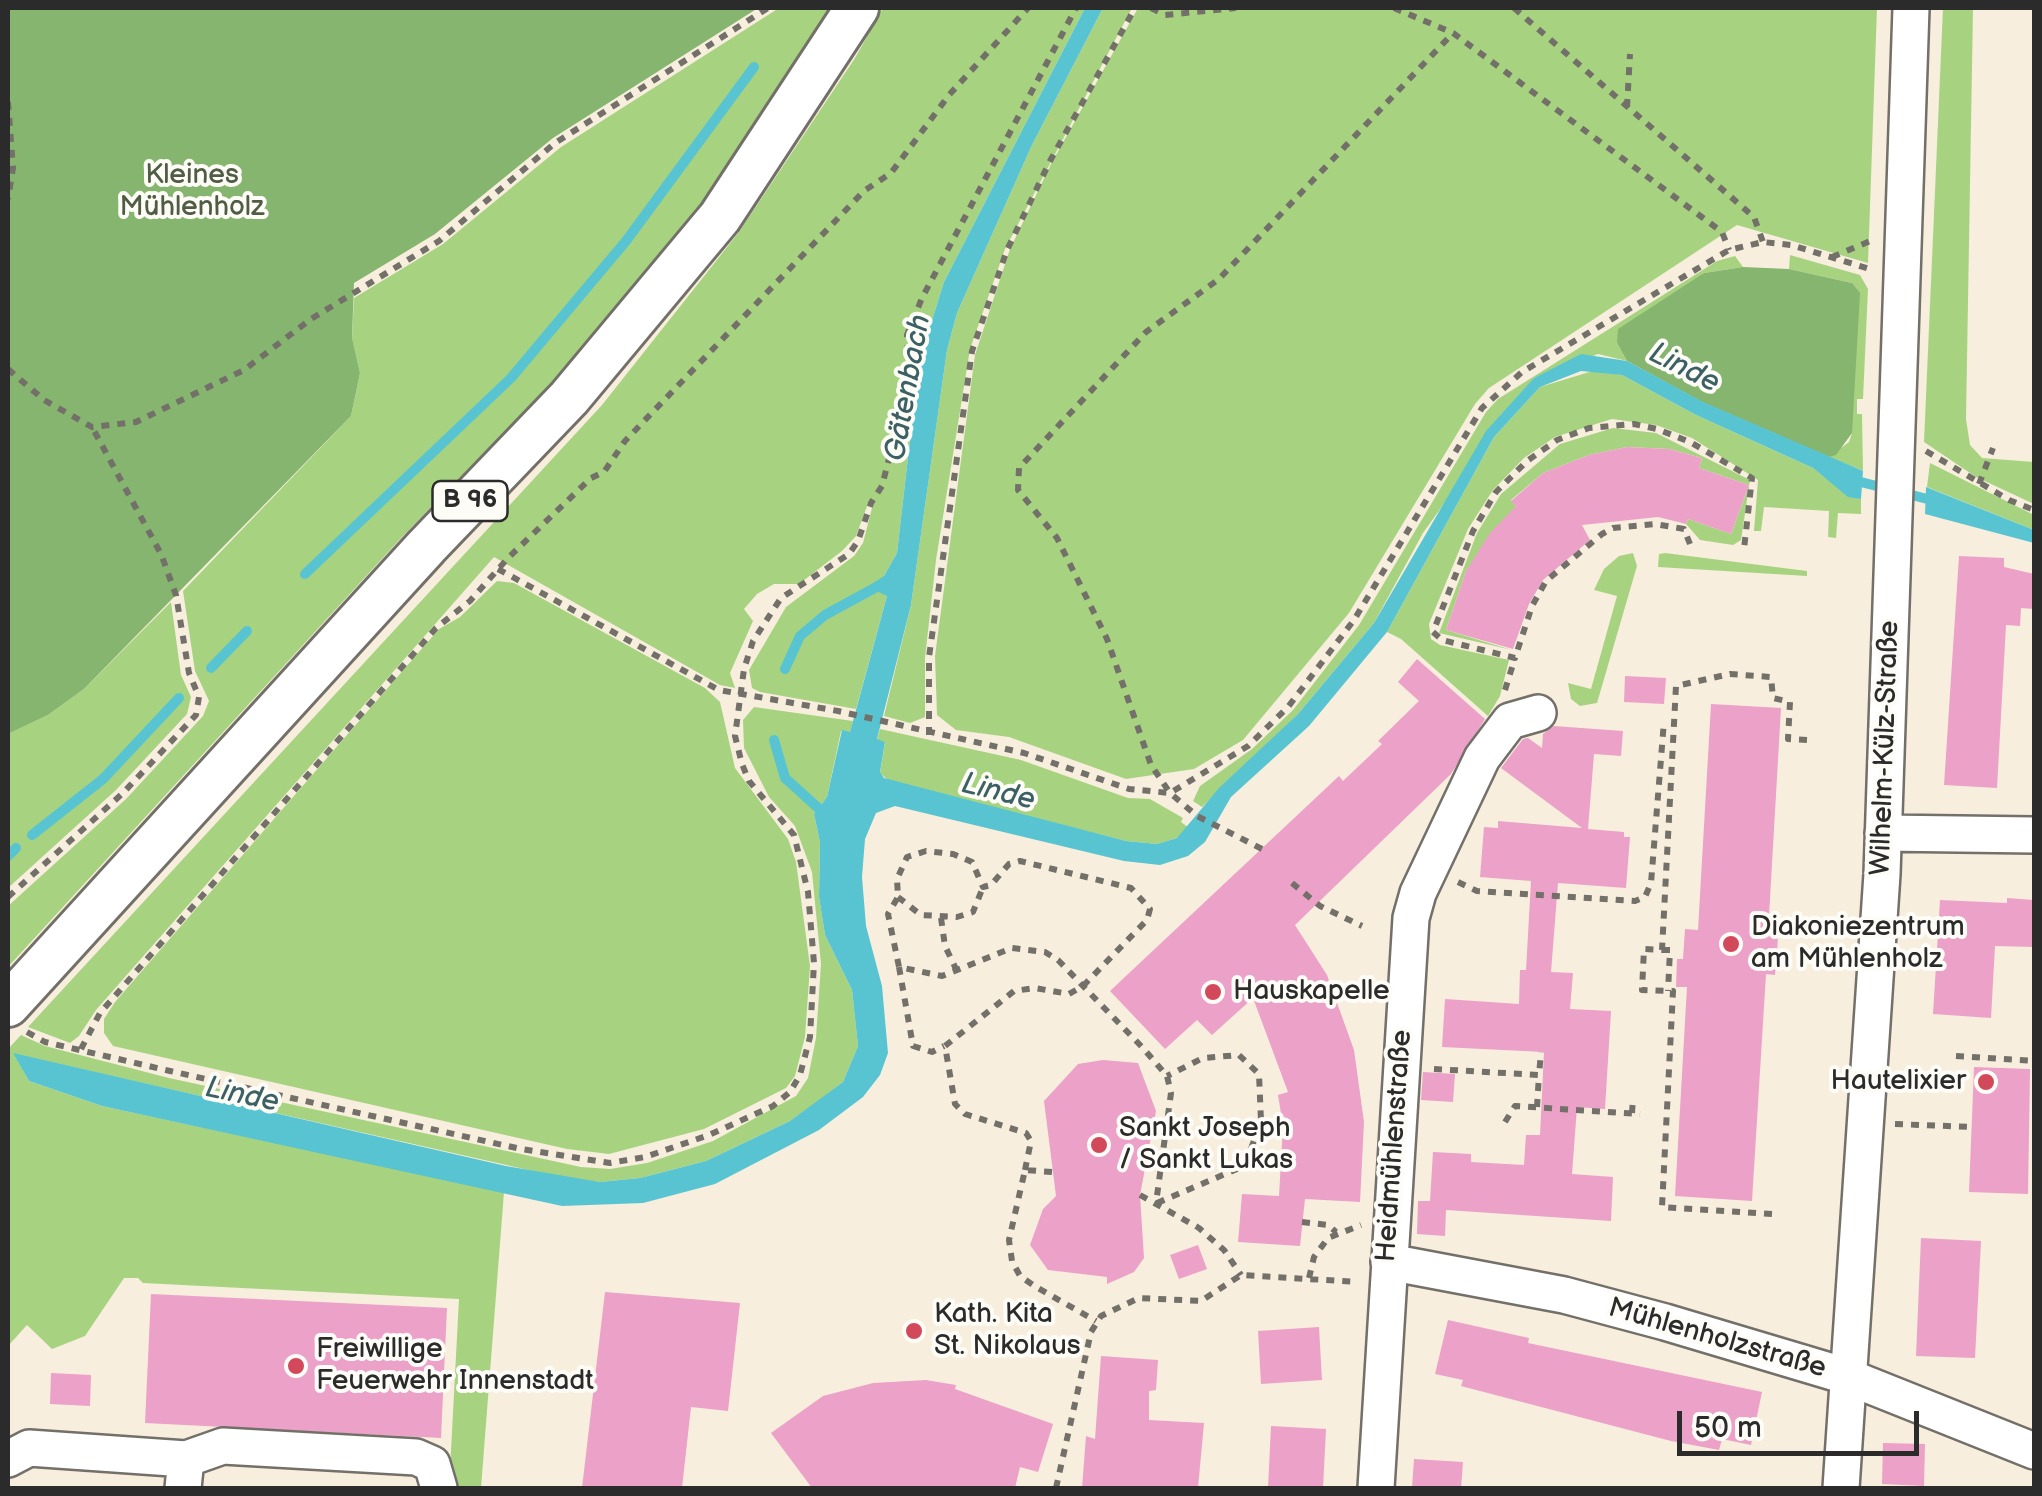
<!DOCTYPE html>
<meta charset="utf-8">
<style>
body{margin:0}
#map{position:relative;width:2042px;height:1496px;overflow:hidden;background:#f8eedd;font-family:"Balsamiq Sans",sans-serif}
canvas{display:block}
.frame{position:absolute;inset:0;border:10px solid #2b2b2b;pointer-events:none}
.scale{position:absolute;left:1677px;top:1411px;width:242px;height:45px;box-sizing:border-box;border:5px solid #2b2b2b;border-top:0;padding-left:12px;font-size:30px;line-height:35px;white-space:nowrap;color:#2b2b2b;-webkit-text-stroke:8px #fdfcf7;paint-order:stroke}
</style>
<div id="map">
<canvas width="2042" height="1496"></canvas>
<div class="frame"></div>
<div class="scale">50 m</div>
</div>
<script>
const context = document.querySelector('canvas').getContext('2d');
context.lineJoin = 'round';
function paint(path, color) { context.fillStyle = color; context.fill(path, 'evenodd'); }
const poly = rows => new Path2D(rows.map(r => 'M' + r).join(''));
function trace(path, color, width, dash) { context.strokeStyle = color; context.lineWidth = width; context.lineCap = dash ? 'butt' : 'round'; context.setLineDash(dash || []); context.stroke(path); }
function label(font, color, halo, rows, align = 'center') {
  context.font = font + ' "Balsamiq Sans",sans-serif'; context.lineWidth = 8; context.setLineDash([]); context.textBaseline = 'middle'; context.strokeStyle = halo; context.fillStyle = color; for (const [text, x, y, turn = 0] of rows) {
    context.save(); context.translate(x, y); context.rotate((+turn || 0) * Math.PI / 180); context.textAlign = isNaN(turn) ? turn : align; if (halo) context.strokeText(text, 0, 0); context.fillText(text, 0, 0); context.restore();
  }
}
paint(poly([
 [779,8,836,8,701,207,555,380,401,538,8,967,8,906,126,799,203,716,209,701,195,671,183,591,351,416,360,373,352,339,354,298,443,244,561,147],
 [883,8,1085,8,944,282,919,362,897,553,884,576,882,591,887,596,856,709,760,692,752,688,749,670,786,607,854,556,863,543,873,504,869,501,856,536,842,551,799,584,774,584,757,594,744,609,753,621,730,673,735,688,720,685,494,557,96,1010,79,1036,70,1043,28,1027,602,405,739,232,855,58],
 [1103,8,1132,8,1005,249,970,349,936,560,925,658,925,717,910,723,884,716,911,605,947,350,957,313,1032,145],
 [1138,8,1877,8,1868,263,1737,225,1489,388,1475,404,1349,613,1243,740,1194,769,1126,779,1009,737,956,730,937,715,935,656,975,355,1010,249,1051,164],
 [1943,8,1973,8,1966,419,1970,445,1982,458,2034,462,2034,504,1976,477,1924,442],
 [1790,255,1860,275,1868,289,1863,399,1857,399,1857,414,1862,414,1863,471,1829,457,1849,442,1852,433,1852,283,1789,269],
 [1735,256,1743,267,1704,273,1617,343,1627,361,1598,354,1534,378,1423,533,1374,623,1298,714,1202,807,1193,801,1200,786,1252,749,1293,710,1359,625,1486,412,1498,399,1717,261],
 [1596,370,1622,375,1696,415,1813,468,1848,496,1861,499,1861,514,1838,513,1836,538,1828,537,1829,511,1764,507,1761,531,1754,531,1758,480,1692,438,1656,425,1612,419,1555,437,1524,458,1493,490,1468,529,1429,624,1431,639,1440,645,1509,660,1500,696,1488,716,1401,639,1387,632,1494,437,1540,387],
 [1613,428,1656,433,1750,480,1741,540,1733,545,1700,540,1686,524,1688,519,1731,534,1749,485,1699,468,1702,458,1669,449,1627,447,1589,455,1543,473,1511,500,1516,506,1466,571,1446,630,1512,650,1439,633,1477,533,1501,494,1560,444],
 [1930,463,2034,515,2034,530,1927,487],
 [1633,553,1637,566,1597,703,1580,706,1571,699,1568,683,1591,689,1617,596,1594,590,1604,569,1619,556],
 [1665,553,1807,571,1807,576,1658,567,1659,554],
 [497,581,514,583,705,688,720,702,735,768,788,839,796,862,810,966,805,1037,795,1076,786,1088,704,1129,609,1154,567,1149,113,1046,104,1033,104,1019,115,1002,439,629,460,617],
 [171,602,181,675,191,697,187,714,116,790,8,888,8,734,48,715,84,689],
 [754,707,853,721,850,733,841,731,827,797,814,814,820,842,819,897,825,935,852,990,858,1046,843,1082,813,1105,790,1121,706,1161,640,1178,600,1182,564,1178,14,1054,29,1081,102,1106,504,1192,481,1488,449,1488,459,1299,143,1283,138,1278,124,1278,85,1336,52,1349,27,1325,8,1346,8,1049,21,1035,45,1046,169,1078,581,1167,610,1169,647,1163,713,1141,796,1096,808,1078,816,1038,821,964,812,872,795,826,769,797,744,748,743,720],
 [880,729,1021,760,1128,798,1150,799,1183,818,1181,822,1189,828,1177,838,1157,844,1126,841,890,782,880,773,885,743,877,740]
]), '#a7d380');
paint(poly([
 [8,8,758,8,553,138,435,234,354,283,352,338,360,373,351,416,84,689,48,715,8,734],
 [1743,267,1789,269,1852,283,1860,293,1852,433,1836,455,1829,457,1702,402,1627,361,1617,343,1618,329,1704,273]
]), '#85b56e');
paint(poly([
 [1085,8,1103,8,1032,145,957,313,947,350,911,605,877,739,885,742,880,772,884,778,1126,841,1157,844,1177,838,1219,788,1298,714,1374,623,1486,431,1534,378,1581,354,1627,361,1703,402,1863,471,1861,499,1848,497,1813,468,1696,415,1622,375,1581,371,1540,387,1494,437,1387,632,1309,726,1231,797,1205,842,1188,856,1160,865,1124,861,895,806,876,813,865,839,862,877,866,926,882,986,888,1053,880,1075,863,1097,819,1130,715,1184,643,1203,562,1206,102,1106,29,1081,13,1053,506,1166,600,1182,640,1178,706,1161,790,1121,843,1082,858,1046,852,990,825,935,819,897,820,842,814,814,827,797,842,730,850,732,887,596,872,589,872,584,884,576,897,553,919,362,944,282],
 [1926,487,2034,530,2034,543,1925,514]
]), '#58c4d2');
trace(poly([
 [1853,480,1939,502],
 [305,574,511,378,626,241,754,67],
 [211,668,247,631],
 [785,669,800,636,825,615,882,584],
 [774,740,785,778,827,816],
 [32,835,103,779,179,698],
 [8,856,16,848]
]), '#58c4d2', 10);
paint(poly([
 [1627,447,1669,449,1702,458,1699,468,1749,485,1731,534,1688,519,1686,524,1658,517,1582,525,1590,540,1543,580,1529,604,1513,649,1446,630,1466,571,1490,533,1516,506,1511,501,1543,473,1589,455],
 [1959,556,2004,558,2004,567,2034,574,2034,609,2021,608,2020,626,2006,625,1997,788,1944,785],
 [1417,659,1485,719,1451,774,1295,925,1327,975,1354,1050,1364,1122,1360,1202,1305,1199,1300,1246,1238,1242,1242,1194,1279,1196,1283,1126,1278,1095,1288,1092,1253,998,1212,1035,1197,1020,1165,1049,1110,991,1339,776,1343,781,1382,744,1378,741,1419,701,1398,682],
 [1625,676,1666,678,1664,704,1624,702],
 [1711,704,1781,708,1768,933,1778,934,1777,954,1775,975,1766,974,1752,1201,1675,1196,1687,987,1676,987,1677,959,1683,959,1685,929,1698,930],
 [1554,726,1623,731,1621,756,1594,754,1588,829,1624,832,1624,837,1630,837,1626,888,1558,883,1551,972,1573,973,1570,1009,1611,1011,1605,1109,1577,1107,1572,1174,1613,1177,1611,1221,1446,1210,1445,1236,1417,1234,1418,1201,1430,1201,1433,1152,1471,1154,1471,1162,1524,1165,1526,1135,1540,1135,1544,1052,1442,1047,1445,999,1519,1004,1520,970,1526,970,1531,881,1480,877,1484,827,1498,828,1498,821,1582,828,1501,768,1523,739,1528,738,1542,748,1543,734],
 [2007,898,2034,900,2034,947,1995,946,1991,1018,1933,1014,1940,900,2007,903],
 [1103,1060,1138,1063,1156,1111,1140,1195,1144,1258,1134,1272,1107,1284,1107,1277,1048,1270,1030,1245,1043,1209,1056,1196,1044,1101,1078,1064],
 [1974,1067,2030,1069,2028,1194,1969,1192],
 [1423,1072,1455,1074,1453,1102,1421,1100],
 [1921,1238,1981,1241,1975,1358,1916,1356],
 [1198,1245,1207,1269,1179,1279,1170,1255],
 [605,1292,740,1303,728,1411,691,1407,682,1488,582,1488],
 [151,1294,447,1308,441,1438,145,1423],
 [1448,1320,1529,1338,1528,1343,1762,1392,1751,1445,1722,1439,1719,1450,1671,1441,1461,1386,1463,1380,1435,1374],
 [1319,1327,1322,1380,1261,1384,1258,1331],
 [1101,1356,1158,1360,1156,1390,1149,1391,1149,1420,1204,1423,1198,1488,1082,1488,1086,1436,1095,1439],
 [51,1373,91,1375,90,1406,50,1404],
 [926,1380,956,1385,955,1389,1053,1424,1038,1472,1020,1467,1015,1488,812,1488,771,1433,823,1396,873,1383],
 [1271,1426,1326,1429,1323,1488,1268,1488],
 [1883,1443,1925,1444,1924,1486,1882,1484],
 [1414,1459,1463,1462,1461,1488,1412,1488]
]), '#eca1c9');
const minor = poly([
 [1883,833,2034,835],
 [1389,1262,1564,1295,1665,1322,1846,1376,2034,1451],
 [8,1459,29,1448,186,1459,223,1446,416,1457,432,1464,439,1488],
 [183,1488,186,1459],
 [1376,1488,1411,918,1418,893,1482,758,1510,721,1538,713],
 [1841,1488,1882,874,1911,8]
]);
const major = poly([
 [8,1005,427,546,569,398,720,217,857,8]
]);
trace(minor, '#736f69', 40);
trace(major, '#736f69', 48);
trace(poly([
 [1151,8,1165,15,1236,8],
 [1394,8,1453,33,1722,232,1729,250],
 [1514,8,1754,217,1763,242],
 [8,102,13,168,8,199],
 [1627,107,1630,54],
 [1832,257,1875,239],
 [8,369,44,400,92,427,136,422,244,370,311,319,439,241,555,143,768,8],
 [1926,451,2009,500,2034,510],
 [1979,484,1993,448],
 [1690,544,1684,529,1655,524,1613,528,1602,534,1546,581,1532,606,1515,658,1442,640,1433,632,1473,531,1496,492,1527,461,1557,440,1589,428,1634,424,1657,429,1690,442,1752,478,1744,549],
 [498,569,719,690,838,711,1024,753,1129,789,1170,793,1248,746,1288,707,1354,620,1482,408,1522,372,1729,250,1763,242,1791,245,1873,270],
 [1505,690,1515,658],
 [929,735,929,657,972,351,1007,250,1050,161,1135,8],
 [1262,849,1197,816,1170,793,1151,765,1107,639,1057,538,1018,490,1019,468,1146,332,1219,279,1453,33],
 [1458,882,1477,891,1635,901,1645,897,1651,883,1664,721],
 [1292,883,1320,906,1362,926],
 [8,897,123,793,196,715,199,697,189,673,176,595,161,554,92,427],
 [898,897,921,915,957,917,973,912,983,887],
 [941,918,945,946,956,969],
 [1662,950,1670,950,1668,991],
 [899,967,913,1046,932,1052,944,1046],
 [27,1032,45,1042,170,1071,521,1149,610,1163,645,1157,709,1135,773,1106,790,1092,800,1075,810,1037,814,963,808,892,794,835,749,781,742,764,735,736,744,669,753,641,781,598,849,554,858,541,871,503,882,486,901,411,908,368,907,335,922,298,1076,8],
 [81,1049,100,1013,436,628,470,601,508,558,591,478,604,472,625,441,864,191,891,173,949,95,1028,8],
 [1956,1056,2034,1061],
 [1434,1069,1539,1075,1541,1052],
 [1537,1107,1539,1075],
 [1632,1113,1633,1098],
 [1505,1122,1515,1106,1640,1114],
 [1895,1124,1972,1127],
 [1025,1170,1031,1141,1026,1133,965,1114,955,1104,945,1046,1014,991,1035,988,1069,994,1083,986,1147,920,1150,909,1131,888,1020,861,1009,864,991,885,983,887,972,862,953,854,926,851,907,857,897,879,898,897,888,914,899,967,942,976,1012,948,1045,952,1058,960,1083,986,1143,1048,1167,1076,1171,1093,1156,1203],
 [1052,1172,1025,1170,1009,1240,1012,1261,1020,1276,1036,1287,1096,1321],
 [1140,1195,1199,1228,1224,1250,1241,1275],
 [1157,1203,1237,1169,1248,1157,1261,1121,1259,1074,1239,1055,1203,1058,1167,1076],
 [1772,1214,1662,1207,1673,991,1642,990,1644,949,1662,950,1676,686,1730,674,1771,677,1773,698,1790,702,1788,739,1807,740],
 [1302,1222,1328,1225,1336,1232],
 [1309,1278,1314,1257,1328,1238,1361,1225],
 [1056,1488,1091,1332,1101,1316,1139,1298,1201,1301,1241,1275,1358,1282]
]), '#736f69', 6, [8, 8]);
trace(minor, '#fff', 35);
trace(major, '#fff', 42);
for (const [x, y, r, color] of [
 [1731,944,10,"#d1495b"],
 [1213,992,10,"#d1495b"],
 [1986,1082,10,"#d1495b"],
 [1099,1145,10,"#d1495b"],
 [914,1331,10,"#d1495b"],
 [296,1366,10,"#d1495b"]
]) { const dot = new Path2D(); dot.arc(x, y, r, 0, 2 * Math.PI); context.fillStyle = color; context.fill(dot); trace(dot, '#fdfcf7', 4); }
for (const [x, y, w] of [
 [470,501,75]
]) { const box = new Path2D(); box.roundRect(x - w / 2, y - 20, w, 40, 8); context.fillStyle = '#fdfcf7'; context.fill(box); trace(box, '#2b2b2b', 2.5); }
label('bold 25px', '#2b2b2b', null, [
 ["B 96",470,501]
]);
label('28px', '#505d44', '#fdfcf7', [
 ["Kleines",192,176],
 ["Mühlenholz",192,208]
]);
label('28px', '#2b2b2b', '#fdfcf7', [
 ["Wilhelm-Külz-Straße",1886,748,-88],
 ["Heidmühlenstraße",1395,1146,-86],
 ["Mühlenholzstraße",1717,1339,16]
]);
label('28px', '#2b2b2b', '#fdfcf7', [
 ["Diakoniezentrum",1751,928],
 ["am Mühlenholz",1751,960],
 ["Hauskapelle",1233,992],
 ["Hautelixier",1966,1082,"right"],
 ["Sankt Joseph",1119,1129],
 ["/ Sankt Lukas",1119,1161],
 ["Kath. Kita",934,1315],
 ["St. Nikolaus",934,1347],
 ["Freiwillige",316,1350],
 ["Feuerwehr Innenstadt",316,1382]
], 'left');
label('italic 30px', '#3b6165', '#fdfcf7', [
 ["Linde",1684,369,27],
 ["Gätenbach",909,388,-80],
 ["Linde",998,793,14],
 ["Linde",242,1096,12]
]);
</script>
